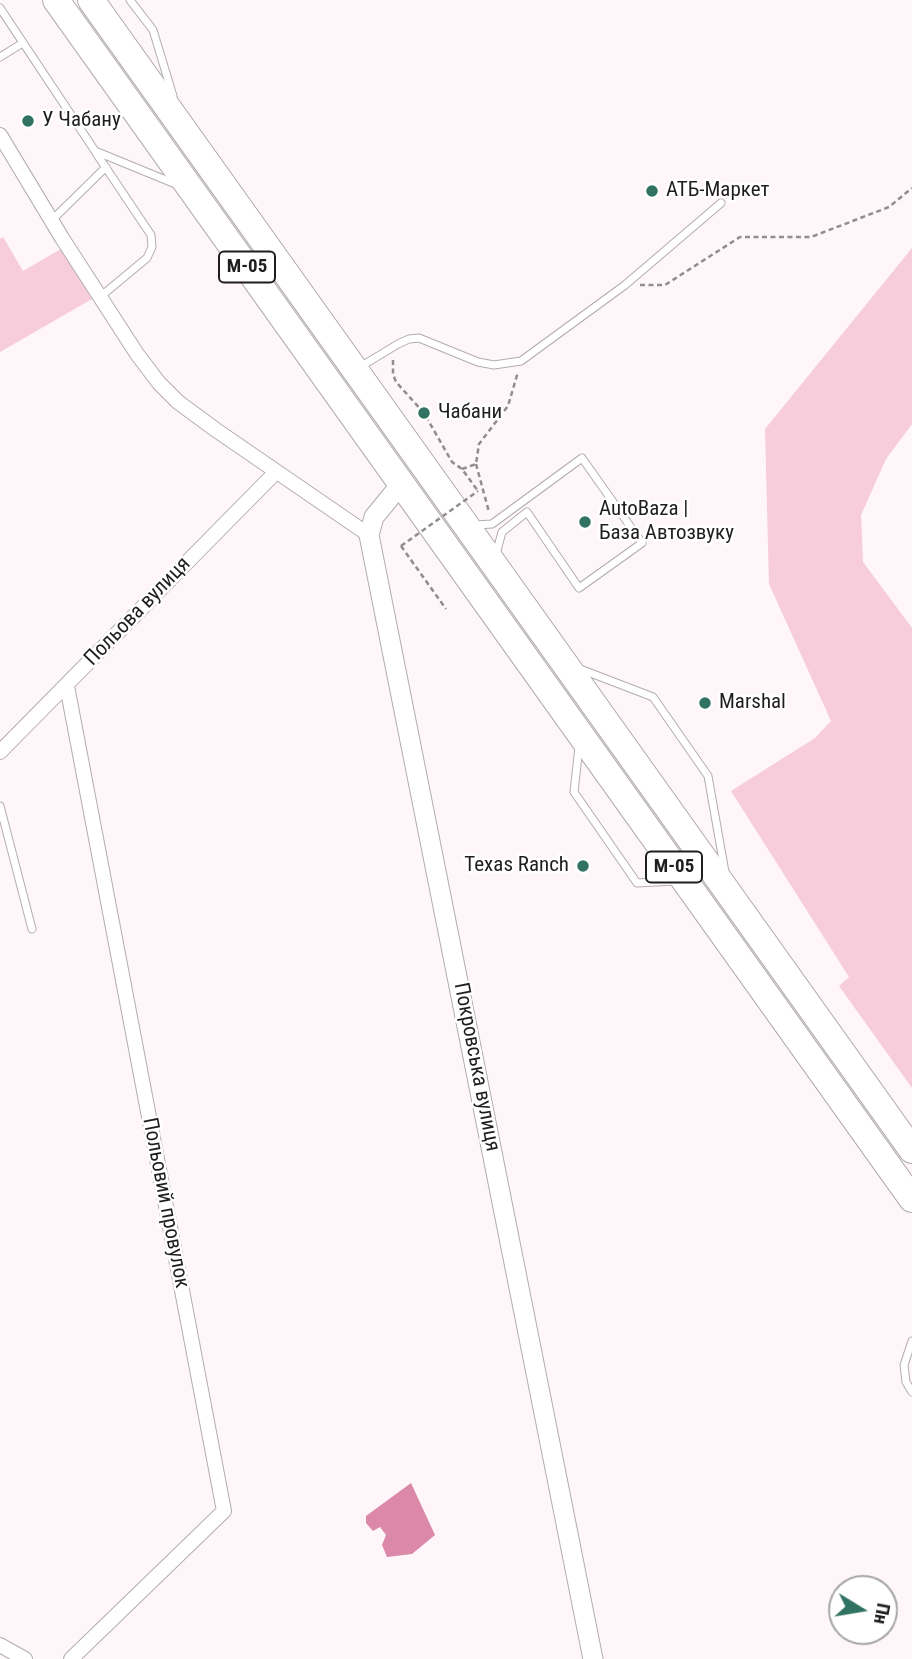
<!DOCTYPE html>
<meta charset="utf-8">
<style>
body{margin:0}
#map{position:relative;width:912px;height:1659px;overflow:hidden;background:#fef6f8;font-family:"Roboto Condensed",sans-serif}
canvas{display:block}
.north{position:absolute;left:828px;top:1575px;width:70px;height:70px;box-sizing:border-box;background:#fff;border:2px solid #a6a5a5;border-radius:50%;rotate:101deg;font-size:19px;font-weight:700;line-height:28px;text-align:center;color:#201d1e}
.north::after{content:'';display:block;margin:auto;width:24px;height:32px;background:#317363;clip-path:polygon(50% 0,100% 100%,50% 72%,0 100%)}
</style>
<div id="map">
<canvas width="912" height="1659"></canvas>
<div class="north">Пн</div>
</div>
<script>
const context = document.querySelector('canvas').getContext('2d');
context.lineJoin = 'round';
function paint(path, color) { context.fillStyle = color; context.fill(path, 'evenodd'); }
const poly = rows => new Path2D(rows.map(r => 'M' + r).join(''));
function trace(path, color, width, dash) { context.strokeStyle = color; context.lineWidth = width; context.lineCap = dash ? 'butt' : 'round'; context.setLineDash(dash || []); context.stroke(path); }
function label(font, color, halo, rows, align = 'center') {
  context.font = font + ' "Roboto Condensed",sans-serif'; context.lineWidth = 5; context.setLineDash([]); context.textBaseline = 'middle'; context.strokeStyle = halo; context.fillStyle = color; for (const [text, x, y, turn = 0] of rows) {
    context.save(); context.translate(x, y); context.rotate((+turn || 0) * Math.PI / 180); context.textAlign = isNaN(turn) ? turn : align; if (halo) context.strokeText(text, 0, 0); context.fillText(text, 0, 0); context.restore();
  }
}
paint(poly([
 [3,237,23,271,61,249,92,299,0,352,0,239],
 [912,248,912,424,886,459,861,515,863,562,912,628,912,1088,839,986,849,977,731,791,815,738,831,721,769,584,765,429]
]), '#f7ccdb');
paint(poly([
 [411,1483,435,1535,412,1554,387,1557,382,1545,386,1535,380,1527,373,1531,366,1523,366,1516]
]), '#dc89a9');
const lane = poly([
 [130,0,153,30,173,96],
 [0,8,95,151,178,185],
 [0,57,21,44],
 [96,153,151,235,152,247,147,258,100,297],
 [52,220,106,167],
 [360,367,398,344,409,339,419,338,478,362,494,365,521,361,625,285,721,203],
 [476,525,492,524,582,458,642,543,579,588,527,512,502,532,496,554],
 [580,669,653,697,708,776,725,872],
 [579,747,574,792,637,883,675,881],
 [0,806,32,929],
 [912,1341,904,1365,906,1382,912,1392]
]);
const street = poly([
 [0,135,62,238,137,354,159,383,178,402,216,430,369,535],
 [67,686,224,1511,71,1659],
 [0,752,276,472],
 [0,1645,25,1659]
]);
const secondary = poly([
 [401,484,374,517,369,535,593,1659]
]);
const highway = poly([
 [56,0,912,1199],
 [91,0,912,1150]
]);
trace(lane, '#b3acae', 9);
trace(street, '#b3acae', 16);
trace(secondary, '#b3acae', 21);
trace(highway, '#b3acae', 28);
trace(poly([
 [640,285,665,285,740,237,811,237,889,207,912,188],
 [393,360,393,374,396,382,424,413,452,462,462,469,478,491],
 [476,464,489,512],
 [462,469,476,464,479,444,508,406,518,372],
 [401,546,446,609]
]), '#928c8e', 2.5, [5, 3.5]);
trace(lane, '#fff', 7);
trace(street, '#fff', 14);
trace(secondary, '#fff', 19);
trace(highway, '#fff', 26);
trace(poly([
 [401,546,478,491]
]), '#928c8e', 2.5, [5, 3.5]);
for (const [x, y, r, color] of [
 [28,121,7,"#317363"],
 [652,191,7,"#317363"],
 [424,413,7,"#317363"],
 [585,522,7,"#317363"],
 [705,703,7,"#317363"],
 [583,866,7,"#317363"]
]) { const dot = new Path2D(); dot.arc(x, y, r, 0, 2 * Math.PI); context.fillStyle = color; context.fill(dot); trace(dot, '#fff', 2.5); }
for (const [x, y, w] of [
 [247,267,56],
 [674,867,56]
]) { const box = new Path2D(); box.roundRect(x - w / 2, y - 15.5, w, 31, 5); context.fillStyle = '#fff'; context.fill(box); trace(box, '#201d1e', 2); }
label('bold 19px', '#201d1e', null, [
 ["М-05",247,267],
 ["М-05",674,867]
]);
label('21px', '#201d1e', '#fff', [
 ["У Чабану",42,121],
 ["АТБ-Маркет",666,191],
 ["Чабани",438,413],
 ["AutoBaza |",599,510],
 ["База Автозвуку",599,534],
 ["Marshal",719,703],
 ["Texas Ranch",569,866,"right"]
], 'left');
label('21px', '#201d1e', '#fff', [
 ["Польова вулиця",138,612,-46],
 ["Покровська вулиця",476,1067,79],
 ["Польовий провулок",165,1203,79]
]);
</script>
